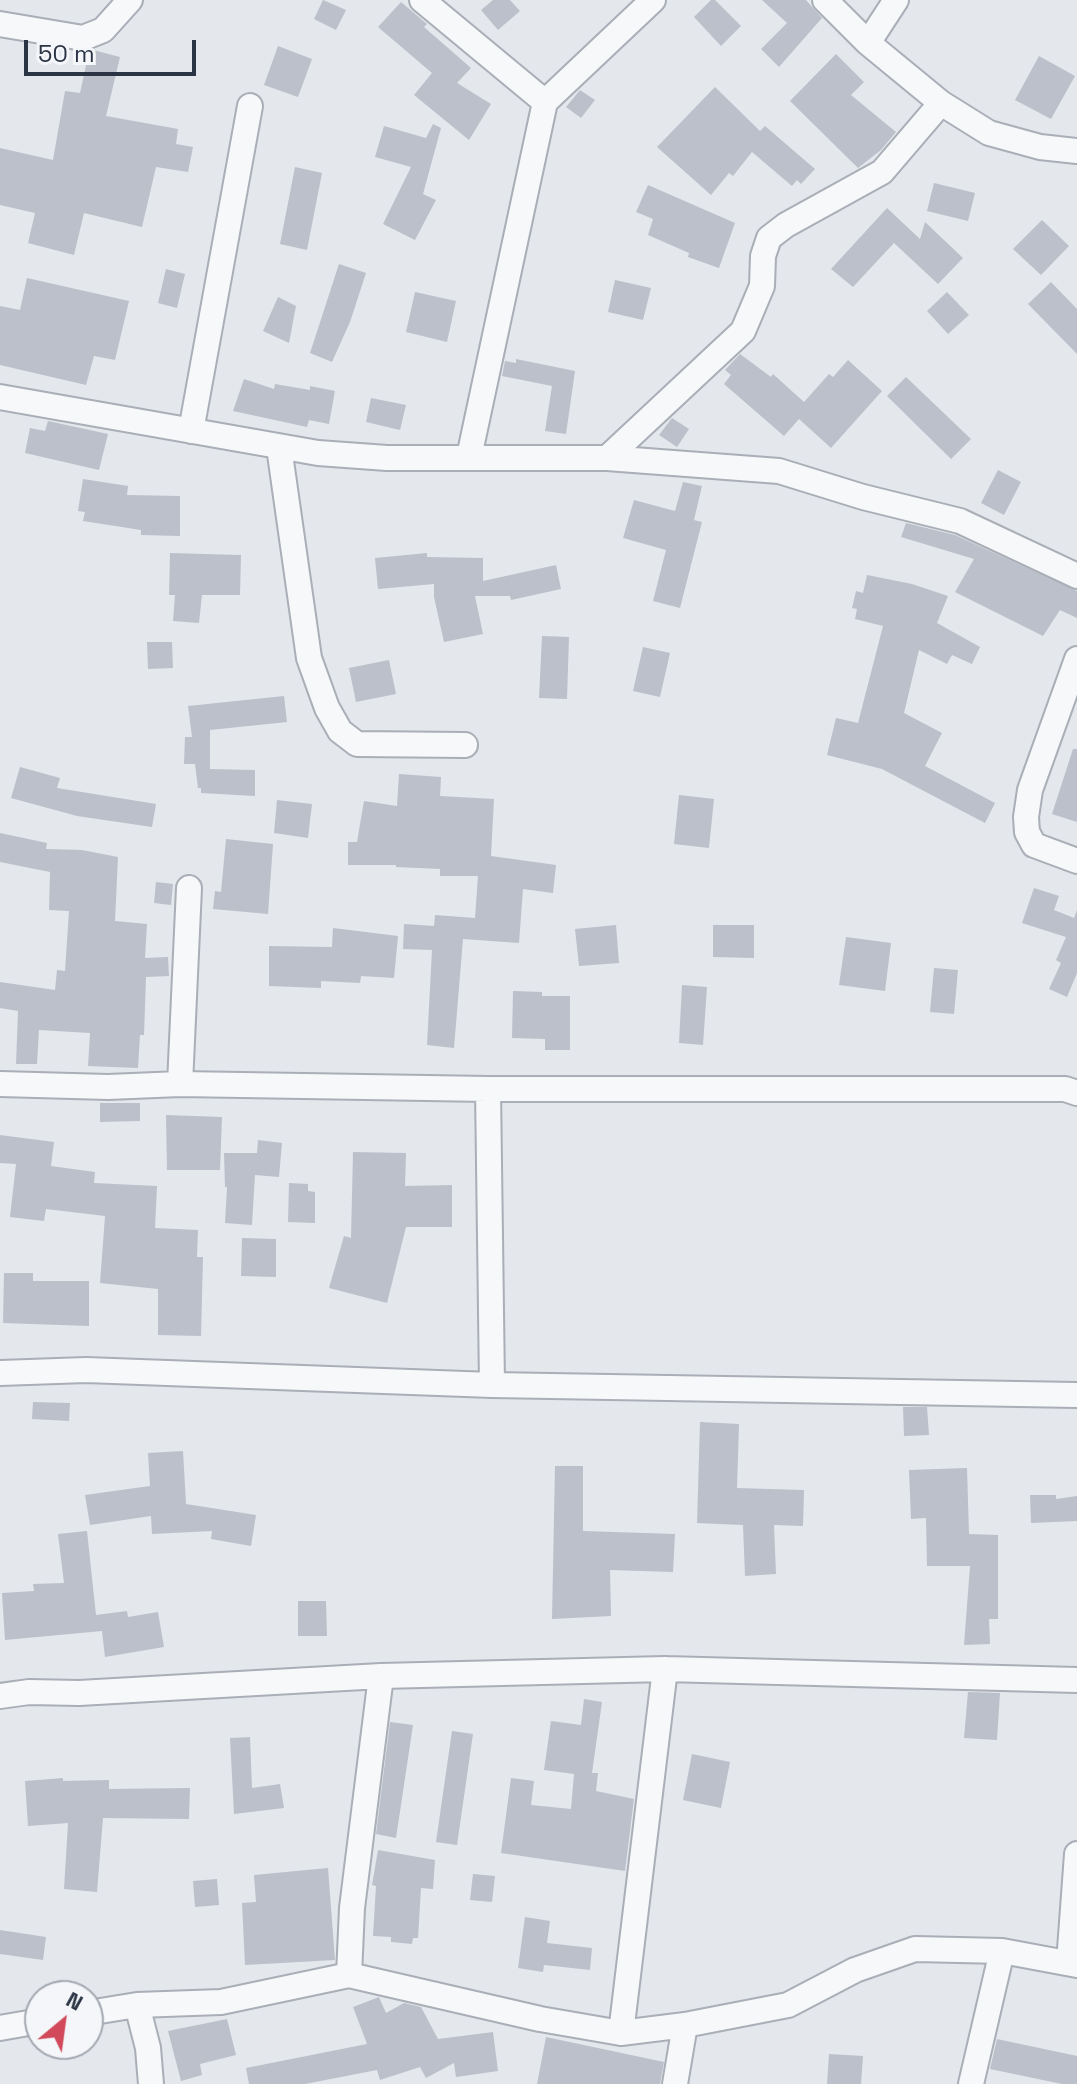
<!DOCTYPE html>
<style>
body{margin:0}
#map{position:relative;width:1077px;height:2084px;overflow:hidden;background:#e4e7ec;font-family:"Space Grotesk",sans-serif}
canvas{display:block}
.north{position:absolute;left:24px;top:1980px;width:80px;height:80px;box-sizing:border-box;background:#f4f6f9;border:2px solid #a4a8b1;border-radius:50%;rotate:29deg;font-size:22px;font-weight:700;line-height:32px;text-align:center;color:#2b3445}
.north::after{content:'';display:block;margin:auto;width:28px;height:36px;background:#d1495b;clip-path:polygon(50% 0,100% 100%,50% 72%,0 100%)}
.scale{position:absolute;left:24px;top:40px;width:172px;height:36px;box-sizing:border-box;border:4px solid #2b3445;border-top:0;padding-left:10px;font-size:24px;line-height:28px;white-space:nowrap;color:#2b3445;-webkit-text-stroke:6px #f4f6f9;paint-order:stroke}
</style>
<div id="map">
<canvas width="1077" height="2084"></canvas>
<div class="north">N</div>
<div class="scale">50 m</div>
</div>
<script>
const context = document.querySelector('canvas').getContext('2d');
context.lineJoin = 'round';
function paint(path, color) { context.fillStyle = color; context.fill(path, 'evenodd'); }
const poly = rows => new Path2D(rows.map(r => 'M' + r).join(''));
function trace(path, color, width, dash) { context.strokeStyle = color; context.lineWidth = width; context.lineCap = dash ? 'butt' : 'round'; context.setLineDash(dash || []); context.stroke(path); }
paint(poly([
 [323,0,346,10,336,30,314,19],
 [493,0,510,0,520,11,498,30,481,10],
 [711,0,715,0,741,26,721,46,694,17],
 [762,0,806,0,822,18,779,67,761,49,787,23],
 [401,2,427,24,424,27,471,68,457,83,491,104,469,140,414,95,432,73,378,27],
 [278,46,312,59,298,97,264,85],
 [93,50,120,57,106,116,178,129,176,144,193,147,188,172,156,167,142,227,84,213,74,255,28,243,35,213,0,205,0,148,53,160,65,91,80,93,89,52],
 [836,54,864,82,851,95,896,132,881,150,858,168,790,101],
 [1039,56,1075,76,1051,119,1015,100],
 [715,87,760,131,765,126,815,169,801,184,797,180,792,186,752,152,733,176,729,173,711,195,657,147],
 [580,90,595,100,581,118,566,107],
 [433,124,441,128,423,194,436,200,415,240,383,224,411,167,375,157,384,126,426,138],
 [295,167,322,173,307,250,280,244],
 [934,183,975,193,968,221,927,211],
 [648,185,735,223,719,268,688,257,689,253,648,235,653,219,636,212],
 [887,208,920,239,925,222,963,258,938,284,894,243,853,287,831,269],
 [1042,220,1069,246,1041,275,1013,249],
 [339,264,366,273,350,322,332,362,310,353],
 [166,269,185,274,177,308,158,303],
 [27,278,129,301,115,360,94,356,86,385,0,365,0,306,20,310],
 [615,280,651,288,643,320,608,312],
 [1051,282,1077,309,1077,354,1028,304],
 [415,292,456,301,447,342,406,332],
 [947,292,969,315,948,334,927,311],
 [278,297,296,306,289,343,263,331],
 [740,354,771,377,773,374,804,402,829,374,833,377,848,360,882,391,831,448,799,419,784,436,724,384,731,375,725,370],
 [516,359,575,371,566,434,545,431,552,386,502,376,505,361,516,363],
 [906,377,971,439,951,459,887,396],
 [244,379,274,389,275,384,310,390,310,386,335,391,329,424,309,420,307,427,233,411],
 [371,398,406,405,400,430,366,422],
 [672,418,689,429,677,447,659,435],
 [48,421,108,434,99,470,25,453,30,428,45,431],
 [998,470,1021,482,1004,515,981,503],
 [83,479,128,486,127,495,180,496,180,536,141,535,141,530,83,521,85,512,78,511],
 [683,482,702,486,694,520,702,522,680,608,653,601,666,550,623,538,634,500,675,511],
 [906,523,955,535,1077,591,1077,618,1060,610,1043,636,955,592,974,559,901,537],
 [170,553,241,555,240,595,202,595,199,623,173,621,175,595,169,595],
 [427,553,427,557,483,558,483,581,556,565,561,589,511,600,510,596,475,596,483,634,444,642,434,597,434,584,378,589,375,558],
 [867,575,912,584,948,596,937,623,980,647,972,664,952,655,947,664,919,650,904,713,942,733,925,766,995,803,985,823,882,769,827,755,836,718,858,723,883,626,855,619,857,609,852,608,856,591,863,593],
 [542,636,569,637,567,699,539,698],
 [147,642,172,642,173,668,148,669],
 [643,647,670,653,660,697,633,691],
 [389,660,396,694,356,702,349,668],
 [284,696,287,722,210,730,210,769,255,770,255,796,201,793,201,788,198,788,195,764,184,764,185,737,192,737,188,706],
 [1073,749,1077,749,1077,822,1052,814],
 [20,767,60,778,57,788,156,804,152,827,77,816,11,798],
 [399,774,441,777,440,796,494,799,491,856,556,865,553,893,523,889,519,943,463,939,454,1048,427,1045,432,950,403,949,404,924,434,926,435,915,475,918,478,876,440,876,440,869,396,867,396,865,348,865,348,842,357,842,364,801,397,806],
 [679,795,714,799,709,848,674,844],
 [277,800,312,804,308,838,274,833],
 [0,833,47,843,46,849,82,850,118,857,115,921,147,924,145,958,168,957,169,976,146,977,144,1035,140,1035,138,1068,88,1066,90,1033,39,1030,37,1064,16,1064,18,1011,0,1008,0,982,55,990,57,970,65,971,69,911,49,910,50,872,0,862],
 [226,839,273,844,268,914,213,909,215,891,221,892],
 [156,882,173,884,171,905,154,903],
 [1034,888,1059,896,1054,910,1074,918,1077,910,1077,973,1067,997,1049,989,1061,963,1056,960,1066,937,1022,923],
 [616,925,619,963,579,966,575,929],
 [713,925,754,925,754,958,713,957],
 [333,928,398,936,394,978,361,976,360,983,321,981,321,988,269,986,269,946,332,947],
 [846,937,891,943,885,991,839,985],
 [934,968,958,970,954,1014,930,1012],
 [682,985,707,987,703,1045,679,1043],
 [513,991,542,992,542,996,570,996,570,1050,545,1050,545,1039,512,1038],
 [100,1103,140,1103,140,1121,100,1122],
 [166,1115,222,1117,220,1170,167,1170],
 [0,1135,54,1142,51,1166,95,1172,94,1183,157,1186,155,1228,198,1230,197,1257,203,1257,201,1336,158,1335,158,1289,100,1283,105,1216,46,1209,44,1221,10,1217,16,1164,0,1163],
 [258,1140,282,1143,279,1177,255,1175,252,1225,225,1223,227,1187,225,1187,224,1153,257,1153],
 [353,1152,406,1153,405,1186,452,1185,452,1227,406,1227,387,1303,329,1288,344,1236,351,1238],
 [289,1183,308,1184,308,1191,315,1192,315,1223,288,1222],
 [242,1238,276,1239,276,1277,241,1276],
 [4,1273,33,1273,33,1281,89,1281,89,1326,3,1323],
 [33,1402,70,1403,69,1421,32,1419],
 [903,1407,927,1407,929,1435,904,1436],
 [700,1422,739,1424,737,1488,804,1490,803,1526,774,1525,776,1574,745,1576,743,1525,697,1523],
 [183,1451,186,1504,256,1515,251,1546,211,1539,212,1531,152,1534,151,1516,90,1525,85,1495,150,1486,148,1453],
 [555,1466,583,1466,583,1531,675,1534,673,1572,610,1570,611,1616,552,1619],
 [967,1468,969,1534,998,1535,998,1619,989,1619,990,1644,964,1645,970,1566,927,1566,926,1518,911,1519,909,1470],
 [1030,1495,1056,1495,1056,1499,1077,1496,1077,1521,1031,1523],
 [87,1531,96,1615,127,1611,128,1617,158,1612,164,1647,105,1657,102,1631,5,1640,2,1593,34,1591,33,1584,64,1583,58,1534],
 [298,1601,326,1601,327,1636,298,1636],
 [968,1692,1000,1693,997,1740,964,1738],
 [584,1699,602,1702,592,1773,598,1773,596,1791,634,1799,625,1871,501,1853,511,1778,534,1781,531,1805,571,1809,574,1774,544,1770,551,1721,581,1725],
 [390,1722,413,1725,396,1838,376,1834],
 [452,1731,473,1734,457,1845,436,1842],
 [250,1737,252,1788,280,1784,284,1808,234,1814,230,1738],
 [692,1754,730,1762,721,1808,683,1800],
 [63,1778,63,1781,109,1780,109,1789,190,1788,189,1819,103,1818,97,1892,64,1889,68,1823,28,1826,25,1781],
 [378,1850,435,1860,433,1889,421,1888,418,1938,413,1938,412,1944,391,1942,391,1937,373,1936,376,1886,372,1885],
 [328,1868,335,1960,245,1965,242,1903,256,1902,254,1875],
 [473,1874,495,1876,492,1902,470,1900],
 [217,1879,219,1905,195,1907,193,1881],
 [525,1917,550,1921,547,1943,592,1948,590,1970,544,1965,543,1972,518,1968],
 [0,1930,46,1937,43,1960,0,1954],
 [379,1997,386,2013,404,2003,421,2007,438,2039,493,2032,498,2071,456,2077,454,2063,426,2078,420,2067,380,2080,377,2070,305,2084,249,2084,246,2068,367,2044,353,2007],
 [227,2019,236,2055,200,2064,202,2075,181,2081,168,2031],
 [546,2037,664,2062,660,2084,537,2084],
 [997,2039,1077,2056,1077,2084,1062,2084,990,2069],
 [829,2054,863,2056,861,2084,827,2084]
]), '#bbc0ca');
const street = poly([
 [422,0,545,102,653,0],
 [825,0,868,43,941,103,989,133,1040,147,1077,151],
 [0,24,83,38,103,30,130,0],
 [868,43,896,0],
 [0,397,318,453,387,458,607,458,779,471,863,497,960,521,1077,576],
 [191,431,250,106],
 [279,447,309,658,327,708,340,731,357,744,465,745],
 [469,457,545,102],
 [607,458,743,331,762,286,763,256,769,238,786,225,882,172,941,103],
 [1077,659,1030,790,1026,817,1027,832,1034,845,1077,861],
 [0,1084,108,1087,180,1084,488,1089,1065,1089,1077,1093],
 [180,1084,189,888],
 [488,1089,492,1385],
 [0,1373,86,1370,492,1385,1077,1395],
 [0,1696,29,1692,79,1693,381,1676,665,1669,1077,1680],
 [1069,1963,1077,1854],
 [349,1975,352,1908,381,1676],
 [137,2005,148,2048,151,2084],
 [88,2013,137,2005,221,2002,349,1975,540,2019,621,2033,685,2025,788,2005,855,1970,915,1949,1002,1951,1077,1965],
 [0,2028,40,2021],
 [621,2033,665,1669],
 [675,2084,685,2025],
 [971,2084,1002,1951]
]);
trace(street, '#a9aeb7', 28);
trace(street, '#f7f8fa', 24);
</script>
